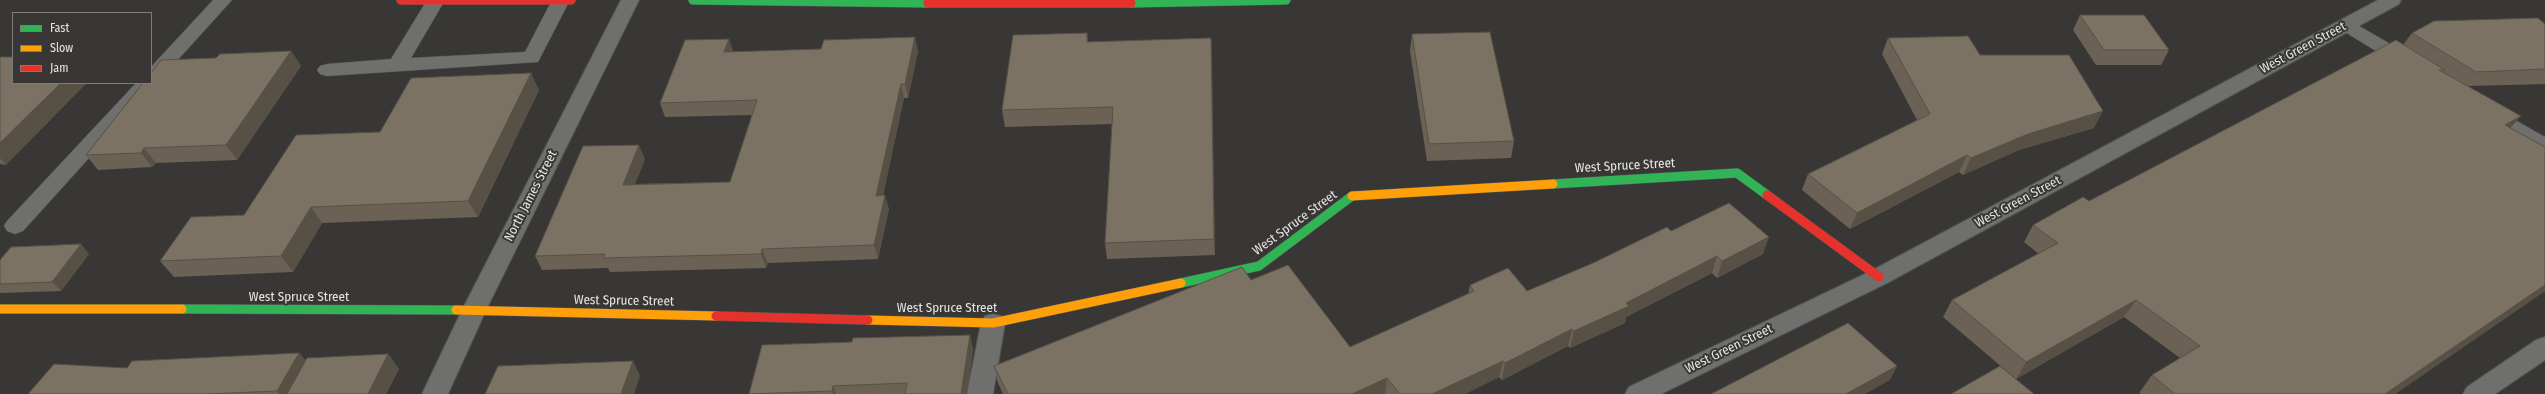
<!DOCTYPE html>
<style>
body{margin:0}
#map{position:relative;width:2545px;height:394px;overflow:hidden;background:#383736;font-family:"Fira Sans Condensed",sans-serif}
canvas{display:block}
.legend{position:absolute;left:12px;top:12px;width:140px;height:72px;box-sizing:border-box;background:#393735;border:1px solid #7e7d7b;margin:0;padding:5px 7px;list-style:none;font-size:12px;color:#e6e5e4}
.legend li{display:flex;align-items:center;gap:8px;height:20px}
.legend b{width:20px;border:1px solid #7e7d7b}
</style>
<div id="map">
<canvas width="2545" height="394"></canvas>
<ul class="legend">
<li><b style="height:5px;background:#30b455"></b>Fast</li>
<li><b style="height:5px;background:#ff9f0a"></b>Slow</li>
<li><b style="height:5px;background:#e5322d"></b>Jam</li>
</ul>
</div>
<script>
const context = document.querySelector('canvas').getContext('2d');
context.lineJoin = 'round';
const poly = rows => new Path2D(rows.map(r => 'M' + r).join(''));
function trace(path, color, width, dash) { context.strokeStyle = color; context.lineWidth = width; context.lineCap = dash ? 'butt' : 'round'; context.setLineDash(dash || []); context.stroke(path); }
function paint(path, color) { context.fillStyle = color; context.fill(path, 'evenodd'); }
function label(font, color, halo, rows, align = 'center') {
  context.font = font + ' "Fira Sans Condensed",sans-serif'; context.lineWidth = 4; context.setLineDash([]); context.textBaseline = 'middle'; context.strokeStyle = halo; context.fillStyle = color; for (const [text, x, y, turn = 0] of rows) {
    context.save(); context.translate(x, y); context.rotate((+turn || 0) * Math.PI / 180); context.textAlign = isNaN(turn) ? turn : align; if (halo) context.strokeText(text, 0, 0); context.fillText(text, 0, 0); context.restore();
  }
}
const lane = poly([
 [213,0,232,0,23,231,15,234,7,231,4,226,7,221,136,83,151,83,151,67,213,0],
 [427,0,445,0,411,58,525,52,552,0,570,0,538,62,327,76,320,74,317,70,320,66,327,64,391,59,427,0],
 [2347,19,2413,57,2415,61,2413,65,2399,65,2340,29,2338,25,2340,21,2347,19],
 [2487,104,2545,137,2545,153,2538,151,2480,116,2477,111,2480,106,2487,104]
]);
const street = poly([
 [621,0,639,0,486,310,448,394,422,394,462,310,621,0],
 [2378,0,2401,0,2399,4,1887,283,1661,394,1625,394,1629,387,1871,271,2378,0],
 [993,314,1001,316,1005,323,993,394,967,394,981,323,985,316,993,314],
 [2545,337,2545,360,2495,394,2463,394,2467,387,2536,340,2545,337]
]);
const fast = poly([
 [693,0,928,3],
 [1131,3,1286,0],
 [1553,184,1737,173,1767,195],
 [1181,283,1259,266,1352,196],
 [182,309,456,310]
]);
const slow = poly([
 [1352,196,1553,184],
 [0,309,182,309],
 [456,310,716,316],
 [868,320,993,323,1181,283]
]);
const jam = poly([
 [401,0,571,0],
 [928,3,1131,3],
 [1767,195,1879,277],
 [716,316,868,320]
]);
trace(lane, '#535352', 1);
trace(street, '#535352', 2);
trace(fast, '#535352', 10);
trace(slow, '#535352', 10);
trace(jam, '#535352', 10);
paint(lane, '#6f6f6e');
paint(street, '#6f6f6e');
trace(fast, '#30b455', 9);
trace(slow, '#ff9f0a', 9);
trace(jam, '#e5322d', 9);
paint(poly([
 [2080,15,2169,50,2161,65,2096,65,2073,30],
 [2545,24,2545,84,2468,86,2511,128,2545,147,2545,291,2395,394,2141,394,2139,393,2152,375,2180,358,2124,317,2016,379,1943,317,1952,300,2039,254,2024,242,2033,225,2089,201,2403,45,2412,33],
 [1087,33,1088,42,1211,38,1215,255,1107,259,1105,243,1112,124,1005,127,1002,110],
 [1412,34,1514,141,1511,158,1427,161,1410,51],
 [1888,38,1980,55,2094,128,2019,150,1963,175,1959,172,1850,229,1802,190,1808,174,1917,120,1882,54],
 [291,51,301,66,237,160,156,163,152,167,98,170,86,155,216,58],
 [918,51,908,98,904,98,883,195,889,209,878,259,768,263,766,268,610,272,608,268,542,270,535,256,645,159,635,184,730,182,752,115,665,117,660,103,733,52],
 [0,57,6,165,0,164],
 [539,90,478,217,322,223,293,272,174,277,160,261,244,215],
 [1671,231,1763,254,1717,278,1712,273,1626,317,1625,323,1570,348,1568,346,1502,380,1499,377,1465,394,1003,394,998,383,994,366,1251,280,1350,347,1468,294,1470,285,1527,291],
 [89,254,61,291,0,293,0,260],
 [970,335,973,350,967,394,749,394,852,342],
 [299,353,306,361,388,354,399,369,386,394,28,394,127,368]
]), '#6b6255');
paint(poly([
 [915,37,918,51,908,98,905,84],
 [1211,38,1212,54,1215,255,1214,239],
 [729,39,734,53,724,52],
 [291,51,301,66,237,160,226,145],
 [531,73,539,90,478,217,468,201],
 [61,83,87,83,6,165,0,158,0,143],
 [901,84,904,98,880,210,876,196],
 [2103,111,2094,128,2019,150,1963,175,1971,158,2028,134],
 [2521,116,2506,133,2505,125],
 [639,145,645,159,629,199,623,185],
 [144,148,156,163,152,167,141,153],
 [1967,155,1959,172,1850,229,1857,213],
 [885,195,889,209,878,259,874,245],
 [311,207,322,223,293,272,281,256],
 [1769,237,1763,254,1717,278,1722,261],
 [81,244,89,254,61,291,52,282],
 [762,249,768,263,766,268,761,254],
 [1717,256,1712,273,1626,317,1625,323,1570,348,1574,331,1626,303],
 [2545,285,2545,291,2395,394,2385,394],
 [2136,300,2124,317,2016,379,2026,362],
 [1572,329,1568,346,1502,380,1505,363],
 [970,335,973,350,967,394,961,394],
 [299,353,310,367,294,394,279,394,277,391],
 [388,354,399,369,386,394,368,394],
 [633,361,640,376,634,394,621,394],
 [1503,361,1499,377,1465,394,1432,394],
 [1897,366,1890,380,1865,394,1846,394],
 [1387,378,1385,394,1352,394],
 [833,386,836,394,833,394,832,391]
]), '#575045');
const building = poly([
 [2080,15,2144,15,2169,50,2104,50,2080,15],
 [2538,18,2545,24,2545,69,2476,72,2412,33,2434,21,2538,18],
 [1490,32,1514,141,1429,144,1412,34,1490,32],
 [1087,33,1087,42,1211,38,1214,239,1105,243,1113,107,1002,110,1013,35,1087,33],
 [1968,36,1980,55,2069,55,2103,111,2028,134,1971,158,1967,155,1857,213,1808,174,1930,114,1888,38,1968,36],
 [915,37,905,84,901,84,876,196,885,195,874,245,762,249,761,254,603,258,605,254,535,256,583,146,639,145,623,185,730,182,757,100,660,103,685,40,729,39,724,52,821,49,824,40,915,37],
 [2396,40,2445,70,2439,70,2521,116,2505,125,2545,147,2545,285,2385,394,2175,394,2152,375,2200,346,2136,300,2026,362,1952,300,2058,243,2033,225,2083,197,2089,201,2396,40],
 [291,51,226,145,144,148,141,153,86,155,143,83,151,83,151,73,161,60,216,58,220,54,291,51],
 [0,57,13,57,13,83,61,83,0,143,0,57],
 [531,73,468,201,311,207,281,256,160,261,191,217,244,215,296,135,380,132,411,78,531,73],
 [1729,203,1769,237,1722,261,1717,256,1626,303,1629,306,1574,331,1572,329,1505,363,1503,361,1432,394,1400,394,1387,378,1352,394,1008,394,994,366,1242,267,1251,280,1288,265,1350,347,1474,291,1470,285,1508,268,1527,291,1593,263,1667,227,1671,231,1729,203],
 [81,244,52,282,0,284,0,260,11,247,81,244],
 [1848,323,1897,366,1846,394,1711,394,1848,323],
 [970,335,961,394,905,394,907,383,833,386,832,391,749,394,762,345,852,342,853,338,970,335],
 [299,353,277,391,207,394,28,394,54,364,127,368,132,361,299,353],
 [388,354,368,394,287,394,307,358,388,354],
 [633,361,621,394,485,394,498,366,633,361],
 [2000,366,2034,394,1951,394,2000,366]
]);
paint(building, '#7c7263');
trace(building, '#575045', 1);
label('13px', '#e6e5e4', '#393735', [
 ["West Green Street",2303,48,-28],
 ["West Spruce Street",1625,166,-3],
 ["North James Street",531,196,-63],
 ["West Green Street",2018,202,-28],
 ["West Spruce Street",1295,223,-36],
 ["West Spruce Street",299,297],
 ["West Spruce Street",624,301,1],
 ["West Spruce Street",947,308],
 ["West Green Street",1729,349,-26]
]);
</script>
